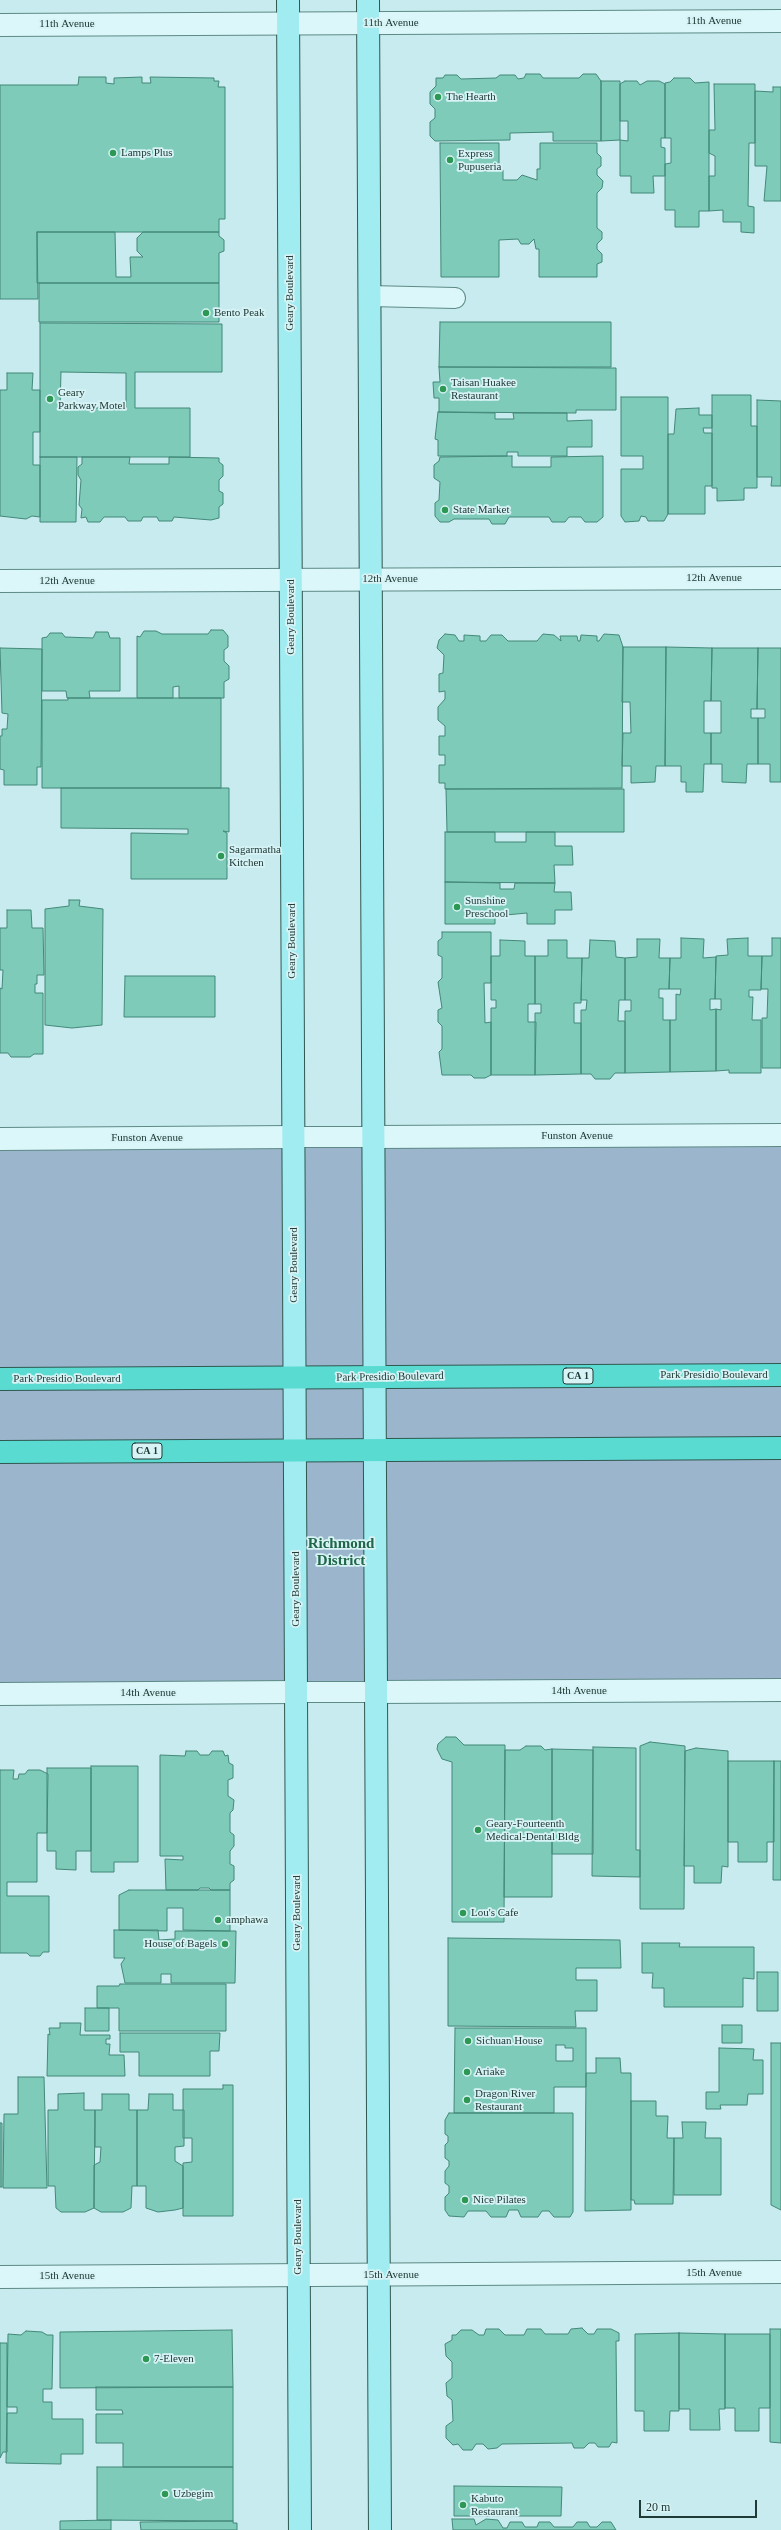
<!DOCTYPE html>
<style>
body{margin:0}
#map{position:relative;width:781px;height:2530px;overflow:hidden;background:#c7ebee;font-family:"Times New Roman",serif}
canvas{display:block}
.scale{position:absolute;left:639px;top:2500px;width:118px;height:18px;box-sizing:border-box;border:2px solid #203a36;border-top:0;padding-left:5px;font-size:12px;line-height:14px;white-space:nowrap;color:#203a36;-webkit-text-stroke:3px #d7f3f5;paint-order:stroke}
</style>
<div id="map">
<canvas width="781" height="2530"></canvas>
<div class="scale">20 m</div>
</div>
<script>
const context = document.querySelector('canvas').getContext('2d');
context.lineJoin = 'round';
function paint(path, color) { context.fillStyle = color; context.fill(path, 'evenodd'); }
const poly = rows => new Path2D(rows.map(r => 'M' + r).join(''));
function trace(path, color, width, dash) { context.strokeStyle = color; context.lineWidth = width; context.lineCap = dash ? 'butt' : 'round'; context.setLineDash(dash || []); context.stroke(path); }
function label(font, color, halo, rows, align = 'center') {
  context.font = font + ' "Times New Roman",serif'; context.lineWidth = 3.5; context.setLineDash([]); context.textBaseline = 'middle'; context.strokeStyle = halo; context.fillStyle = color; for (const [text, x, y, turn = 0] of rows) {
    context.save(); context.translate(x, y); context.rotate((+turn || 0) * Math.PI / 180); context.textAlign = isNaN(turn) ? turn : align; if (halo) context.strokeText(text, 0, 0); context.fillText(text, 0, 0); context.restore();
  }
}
paint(poly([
 [781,1135,781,1690,0,1694,0,1139]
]), '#9bb5cc');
const building = poly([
 [526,74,540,74,543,78,579,78,583,74,596,74,601,81,601,141,553,141,553,132,510,133,510,140,435,141,430,136,430,122,435,118,435,109,430,104,430,92,436,86,436,78,443,78,445,75,457,75,461,79,496,78,500,75,515,75,518,79,524,78,526,74],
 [79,77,106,77,106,83,114,84,114,78,142,77,142,83,151,83,150,77,214,78,214,81,219,81,218,87,225,87,225,219,219,219,219,232,37,232,38,299,0,299,0,85,78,85,79,77],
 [674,78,690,78,695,83,709,82,709,211,699,211,699,227,675,227,675,210,665,210,665,164,671,163,671,138,665,138,665,83,670,82,674,78],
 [601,81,620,81,620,140,601,141,601,81],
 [625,81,637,81,640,85,647,81,659,81,665,84,665,138,661,138,661,147,665,148,665,176,653,176,654,193,631,193,631,176,620,176,620,140,628,141,628,121,620,121,620,84,625,81],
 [714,84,755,84,755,143,749,143,748,206,754,207,754,233,741,232,741,222,723,222,723,210,709,211,709,176,715,176,715,156,709,153,709,130,715,130,714,84],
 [773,87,781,87,781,201,764,201,767,166,755,166,755,91,773,92,773,87],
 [440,143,499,143,499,169,503,170,503,180,517,180,522,175,537,180,537,169,540,169,540,143,597,143,597,153,601,157,601,166,597,169,597,175,603,181,602,188,597,193,597,228,602,232,602,239,597,244,597,249,602,254,602,262,597,264,597,277,539,277,539,249,536,249,534,239,529,244,521,244,518,239,499,240,499,277,441,277,440,143],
 [37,232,115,232,116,277,131,277,130,257,143,257,137,251,137,238,143,232,219,232,219,236,224,240,224,251,219,253,219,283,37,283,37,232],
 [39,283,219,283,219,322,39,322,39,283],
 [440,322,611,322,611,367,439,367,440,322],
 [40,323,222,324,222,372,135,372,135,408,190,408,190,457,40,457,40,323],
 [61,372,126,373,126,408,60,408,61,372],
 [439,367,616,368,616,410,576,410,576,413,439,412,439,398,434,398,433,382,440,382,439,367],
 [7,373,33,373,32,390,40,390,40,432,33,432,33,465,40,465,40,517,32,516,26,519,0,516,0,390,7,390,7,373],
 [712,395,751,395,751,426,757,426,757,488,744,488,744,500,717,501,717,488,712,488,712,395],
 [621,397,668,397,668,514,664,521,648,521,646,517,641,516,639,521,625,522,621,516,621,469,643,469,643,456,621,456,621,397],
 [757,400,781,401,781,486,771,486,772,477,757,477,757,400],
 [699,408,699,415,712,415,712,428,703,428,704,433,712,433,712,486,705,486,705,514,668,514,668,434,674,434,676,409,699,408],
 [438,412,495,413,495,419,514,419,513,413,567,413,567,421,592,420,592,447,567,447,567,456,518,456,518,452,507,452,507,456,438,456,438,440,435,439,438,412],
 [512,456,512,467,551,467,551,457,603,456,603,517,597,522,585,522,581,517,569,517,565,522,552,522,549,517,509,517,505,524,492,524,489,519,454,519,449,522,440,522,435,516,435,503,439,500,440,482,434,478,434,465,439,461,440,457,512,456],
 [40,457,77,457,76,522,40,522,40,457],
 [82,457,130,457,129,464,169,464,169,457,219,458,219,462,223,465,223,476,219,480,219,491,223,493,223,504,219,507,219,518,211,520,174,517,172,521,159,521,157,517,143,517,141,521,128,521,125,517,104,517,100,522,88,522,86,517,81,518,82,509,79,505,81,480,78,475,78,467,82,464,82,457],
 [211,630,223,630,228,636,228,647,224,650,224,661,229,666,229,679,224,682,224,698,179,698,179,686,173,687,173,698,137,698,137,636,140,637,144,631,156,631,162,634,208,634,211,630],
 [96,632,108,632,110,638,120,638,120,691,89,691,90,698,67,698,66,691,42,691,42,638,47,637,50,633,62,633,65,637,93,638,96,632],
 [445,634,455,635,459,641,464,641,464,635,480,636,480,641,486,641,491,635,502,635,508,641,537,641,543,634,554,635,561,641,560,636,577,636,578,641,580,641,581,635,597,636,597,641,599,641,604,634,619,635,623,647,622,788,445,789,445,783,439,783,439,765,445,765,445,755,439,755,439,736,445,736,445,726,438,720,438,707,445,699,445,691,439,692,439,674,443,673,444,655,437,648,439,640,445,634],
 [623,647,666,647,665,766,656,766,655,782,631,783,631,766,622,766,623,733,631,733,630,702,622,702,623,647],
 [666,647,712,648,711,701,704,701,704,733,711,733,711,764,704,764,703,792,686,792,686,782,681,782,681,766,665,766,666,647],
 [0,648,42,649,41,767,37,767,37,785,4,785,4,770,0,769,0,736,2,736,2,729,7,729,8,714,2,713,0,648],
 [712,648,758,648,757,709,751,709,751,718,758,718,758,764,747,764,746,783,722,782,722,764,711,764,711,733,721,733,721,701,711,701,712,648],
 [758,648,781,648,781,782,770,782,770,764,758,764,758,718,765,718,765,709,757,709,758,648],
 [68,698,221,698,221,788,42,788,42,700,68,700,68,698],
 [61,788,229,788,229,832,223,831,227,833,227,879,131,879,131,833,188,834,188,829,61,828,61,788],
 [446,789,624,789,624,832,447,832,446,789],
 [445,832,495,832,495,842,526,842,526,832,555,832,555,846,572,846,573,865,554,865,555,883,445,882,445,832],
 [445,882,500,883,500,889,514,889,515,883,555,883,554,892,571,892,572,910,555,910,555,924,527,924,527,913,495,916,495,924,445,924,445,882],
 [69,900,80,900,79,906,103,909,102,1025,72,1028,45,1025,45,909,69,906,69,900],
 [7,910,31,910,32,928,43,928,44,975,37,975,37,984,35,984,35,993,43,993,43,1054,34,1054,30,1057,11,1057,8,1053,0,1053,0,988,2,989,3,970,0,970,0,928,7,928,7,910],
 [442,932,491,932,491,983,484,983,485,1023,491,1022,491,1075,485,1078,474,1078,471,1075,442,1075,439,1052,442,1049,442,1026,438,1022,438,1010,442,1008,438,982,442,978,442,957,438,955,438,941,442,938,442,932],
 [681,938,704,939,703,958,716,957,715,999,710,999,710,1010,716,1009,716,1071,670,1072,670,1020,676,1020,676,994,680,995,681,989,669,989,670,958,681,958,681,938],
 [748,938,748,956,762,956,761,990,749,990,749,997,753,997,752,1020,761,1020,761,1073,729,1073,729,1070,716,1071,716,1009,721,1010,721,999,715,999,716,956,728,955,727,939,748,938],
 [772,938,781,938,781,1068,762,1068,762,1018,767,1018,768,989,761,989,762,956,772,956,772,938],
 [637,939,660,939,659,958,670,958,669,989,659,989,659,998,663,998,663,1020,670,1020,670,1072,625,1073,625,1011,631,1011,631,1000,625,1000,625,958,637,957,637,939],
 [500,940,525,941,525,956,535,956,535,1004,528,1004,528,1022,536,1022,535,1075,491,1075,491,1008,496,1008,496,1000,491,1000,491,956,500,956,500,940],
 [548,940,567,940,567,958,582,958,581,1003,574,1003,574,1023,581,1023,581,1074,535,1075,535,1013,541,1013,541,1004,535,1004,535,956,548,956,548,940],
 [590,940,615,941,616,957,625,958,625,1000,619,1000,618,1021,625,1021,625,1073,615,1073,610,1079,595,1079,591,1074,581,1074,581,1010,586,1010,587,1000,581,1000,582,958,589,958,590,940],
 [125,976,215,976,215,1017,124,1017,125,976],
 [446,1737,456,1737,464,1745,505,1745,504,1922,452,1922,452,1762,442,1759,437,1749,438,1744,446,1737],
 [650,1742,685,1746,684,1909,640,1909,640,1746,650,1742],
 [526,1746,541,1746,545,1750,552,1749,552,1897,504,1897,505,1750,520,1750,526,1746],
 [593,1747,636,1748,636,1850,640,1850,640,1877,592,1876,593,1747],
 [696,1748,728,1751,728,1867,722,1866,721,1883,694,1883,694,1866,684,1866,685,1751,696,1748],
 [552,1749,593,1750,593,1854,552,1854,552,1749],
 [186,1751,197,1751,200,1755,209,1755,212,1751,223,1751,225,1756,228,1755,229,1763,233,1765,233,1778,228,1780,228,1796,234,1800,233,1810,230,1813,230,1832,234,1835,234,1846,230,1851,230,1864,234,1866,234,1880,230,1883,230,1890,211,1890,209,1888,200,1888,198,1890,166,1890,165,1859,183,1860,183,1856,160,1856,160,1755,185,1756,186,1751],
 [728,1761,774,1761,774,1842,767,1842,767,1862,738,1862,738,1842,728,1842,728,1761],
 [774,1761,781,1761,781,1880,773,1880,774,1761],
 [91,1766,138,1766,138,1862,114,1862,114,1872,91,1872,91,1766],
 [47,1768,91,1768,91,1851,76,1851,76,1870,56,1869,56,1851,47,1851,47,1768],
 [0,1770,14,1770,13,1779,18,1779,19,1774,25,1774,28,1770,40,1770,48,1774,47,1833,37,1833,37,1882,7,1882,7,1896,49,1896,49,1952,43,1952,40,1956,30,1956,27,1953,0,1953,0,1770],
 [129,1890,230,1890,230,1931,183,1930,183,1908,167,1908,167,1931,119,1930,119,1895,129,1890],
 [114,1930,158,1930,159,1940,175,1939,175,1931,236,1931,235,1983,171,1983,171,1974,161,1974,161,1983,125,1983,121,1964,125,1958,114,1958,114,1930],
 [448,1938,620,1940,621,1968,576,1968,576,1980,597,1980,597,2011,575,2011,576,2027,448,2026,448,1938],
 [642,1943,680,1943,679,1947,754,1947,754,1979,743,1978,743,2007,664,2007,664,1988,652,1988,653,1973,642,1973,642,1943],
 [757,1972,778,1972,778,2011,757,2011,757,1972],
 [120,1984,226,1984,226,2031,119,2031,119,2008,97,2008,97,1986,119,1986,120,1984],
 [85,2008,109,2008,109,2031,85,2031,85,2008],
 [60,2023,81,2023,80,2035,110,2035,110,2039,106,2039,106,2044,110,2044,109,2055,124,2055,125,2076,47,2076,48,2034,50,2035,49,2028,60,2028,60,2023],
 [722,2025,742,2025,742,2043,722,2043,722,2025],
 [455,2028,586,2028,586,2087,554,2087,554,2113,454,2113,455,2028],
 [556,2045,565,2045,565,2048,573,2048,573,2061,556,2061,556,2045],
 [120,2033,220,2033,219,2051,210,2051,210,2076,139,2076,139,2052,120,2052,120,2033],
 [771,2043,781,2043,781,2210,771,2205,771,2043],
 [719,2048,754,2049,753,2060,763,2060,763,2094,748,2094,747,2105,720,2105,721,2109,706,2109,706,2092,719,2092,719,2048],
 [596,2058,620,2058,621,2073,631,2073,631,2210,585,2211,586,2073,596,2073,596,2058],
 [18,2077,44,2077,47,2188,3,2188,4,2114,18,2114,18,2077],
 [223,2085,233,2085,233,2216,183,2216,183,2163,192,2162,192,2138,183,2138,183,2089,223,2089,223,2085],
 [84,2093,84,2110,95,2110,94,2208,85,2212,61,2212,56,2208,55,2186,48,2186,48,2110,58,2110,58,2094,84,2093],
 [102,2094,129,2094,129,2110,137,2110,137,2186,132,2186,131,2208,123,2212,101,2212,94,2208,94,2165,100,2162,101,2147,95,2147,95,2110,102,2110,102,2094],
 [149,2094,173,2094,173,2110,184,2110,184,2146,175,2147,175,2161,183,2166,183,2208,175,2210,158,2212,146,2208,146,2186,137,2186,137,2110,148,2110,149,2094],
 [631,2101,656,2101,656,2116,668,2116,667,2138,674,2138,673,2204,635,2204,634,2200,631,2200,631,2101],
 [449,2113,573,2113,573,2212,570,2217,554,2217,549,2211,542,2211,538,2217,521,2217,518,2210,509,2210,506,2217,491,2217,486,2211,468,2211,464,2217,449,2216,445,2210,445,2197,449,2193,449,2186,445,2183,445,2171,449,2166,449,2161,445,2158,445,2145,448,2142,448,2136,445,2134,445,2120,449,2113],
 [682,2122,706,2122,705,2138,721,2138,721,2195,674,2195,674,2138,683,2138,682,2122],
 [0,2123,2,2123,2,2187,0,2187,0,2123],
 [582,2328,588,2334,594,2334,597,2329,611,2329,619,2333,619,2341,616,2341,617,2443,612,2442,609,2447,598,2447,595,2443,589,2443,584,2448,574,2448,572,2443,502,2444,497,2448,488,2449,483,2444,476,2444,472,2450,463,2450,458,2444,453,2445,446,2438,446,2426,453,2421,452,2400,447,2396,446,2383,452,2378,452,2362,446,2356,445,2344,452,2340,452,2335,456,2335,461,2330,472,2330,479,2335,484,2335,486,2329,499,2329,505,2335,524,2335,527,2329,541,2329,545,2334,568,2334,571,2329,582,2328],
 [770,2329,781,2329,781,2443,770,2442,770,2329],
 [232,2330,233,2387,60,2388,60,2332,232,2330],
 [26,2331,42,2332,47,2335,53,2335,52,2389,43,2389,43,2402,52,2402,52,2419,83,2419,83,2454,61,2454,61,2464,6,2463,7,2413,17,2413,17,2407,7,2407,8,2334,21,2335,26,2331],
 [679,2333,725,2334,725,2409,719,2409,720,2430,690,2430,690,2409,679,2409,679,2333],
 [679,2333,679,2411,670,2411,669,2431,644,2431,644,2411,635,2411,635,2334,679,2333],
 [725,2334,770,2334,770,2408,759,2408,759,2431,735,2431,735,2408,725,2408,725,2334],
 [0,2343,7,2343,7,2452,3,2452,0,2458,0,2343],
 [96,2387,233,2387,233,2467,123,2467,123,2443,96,2443,96,2414,123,2414,122,2410,96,2410,96,2387],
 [97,2467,233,2467,233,2521,97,2520,97,2467],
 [454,2486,562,2487,561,2516,454,2516,454,2486],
 [452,2519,474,2519,476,2525,486,2519,498,2520,503,2528,507,2528,510,2522,522,2522,525,2527,537,2527,539,2522,550,2522,554,2527,573,2527,577,2522,587,2522,590,2527,597,2527,602,2522,611,2522,616,2530,453,2530,452,2519],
 [111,2520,111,2530,60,2530,60,2521,111,2520],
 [233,2521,233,2523,237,2523,237,2530,141,2530,140,2522,233,2521]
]);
paint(building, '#7ecbba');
trace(building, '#438878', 1);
const lane = poly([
 [369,296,455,298],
 [293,1137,373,1137],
 [296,1692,376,1692]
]);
const street = poly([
 [0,25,781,21],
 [0,581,781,578],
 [373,1137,781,1135],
 [0,1139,293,1137],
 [376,1692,781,1690],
 [0,1694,296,1692],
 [0,2277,781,2272]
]);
const primary = poly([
 [288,0,300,2530],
 [368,0,380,2530]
]);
const highway = poly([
 [0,1379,781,1375],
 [0,1452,781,1448]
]);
trace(lane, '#5d8a85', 22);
trace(street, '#5d8a85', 24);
trace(primary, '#305851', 24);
trace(highway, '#305851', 24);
trace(lane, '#dbf7f9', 20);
trace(street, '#dbf7f9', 22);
trace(primary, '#a0ecf0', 22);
trace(highway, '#5adbd1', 22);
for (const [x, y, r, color] of [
 [438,97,4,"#2d9853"],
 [113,153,4,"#2d9853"],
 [450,160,4,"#2d9853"],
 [206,313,4,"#2d9853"],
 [443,389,4,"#2d9853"],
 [50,399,4,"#2d9853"],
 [445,510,4,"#2d9853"],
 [221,856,4,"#2d9853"],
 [457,907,4,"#2d9853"],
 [478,1830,4,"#2d9853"],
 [463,1913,4,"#2d9853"],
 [218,1920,4,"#2d9853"],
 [225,1944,4,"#2d9853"],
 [468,2041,4,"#2d9853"],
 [467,2072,4,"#2d9853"],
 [467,2100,4,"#2d9853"],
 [465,2200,4,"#2d9853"],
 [146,2359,4,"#2d9853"],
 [165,2494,4,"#2d9853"],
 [463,2505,4,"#2d9853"]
]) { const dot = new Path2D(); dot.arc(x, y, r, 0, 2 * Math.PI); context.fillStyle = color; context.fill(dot); trace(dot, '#d7f3f5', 1.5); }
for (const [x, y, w] of [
 [578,1376,30],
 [147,1451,30]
]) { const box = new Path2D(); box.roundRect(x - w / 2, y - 8, w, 16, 3); context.fillStyle = '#d7f3f5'; context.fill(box); trace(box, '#203a36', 1); }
label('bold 10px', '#203a36', null, [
 ["CA 1",578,1376],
 ["CA 1",147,1451]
]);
label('11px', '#203a36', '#d7f3f5', [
 ["11th Avenue",714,21],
 ["11th Avenue",391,23],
 ["11th Avenue",67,24],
 ["Geary Boulevard",290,293,-90],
 ["12th Avenue",714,578],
 ["12th Avenue",390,579],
 ["12th Avenue",67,581],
 ["Geary Boulevard",291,617,-90],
 ["Geary Boulevard",292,941,-90],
 ["Funston Avenue",577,1136],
 ["Funston Avenue",147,1138],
 ["Geary Boulevard",294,1265,-90],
 ["Park Presidio Boulevard",714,1375],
 ["Park Presidio Boulevard",390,1377,-1],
 ["Park Presidio Boulevard",67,1379],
 ["Geary Boulevard",296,1589,-90],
 ["14th Avenue",579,1691],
 ["14th Avenue",148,1693],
 ["Geary Boulevard",297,1913,-90],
 ["Geary Boulevard",298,2237,-90],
 ["15th Avenue",714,2273],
 ["15th Avenue",391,2275],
 ["15th Avenue",67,2276]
]);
label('11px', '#203a36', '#d7f3f5', [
 ["The Hearth",446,97],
 ["Lamps Plus",121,153],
 ["Express",458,154],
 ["Pupuseria",458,167],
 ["Bento Peak",214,313],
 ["Taisan Huakee",451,383],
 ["Restaurant",451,396],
 ["Geary",58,393],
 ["Parkway Motel",58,406],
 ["State Market",453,510],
 ["Sagarmatha",229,850],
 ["Kitchen",229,863],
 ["Sunshine",465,901],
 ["Preschool",465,914],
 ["Geary-Fourteenth",486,1824],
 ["Medical-Dental Bldg",486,1837],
 ["Lou's Cafe",471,1913],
 ["amphawa",226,1920],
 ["House of Bagels",217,1944,"right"],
 ["Sichuan House",476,2041],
 ["Ariake",475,2072],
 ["Dragon River",475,2094],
 ["Restaurant",475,2107],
 ["Nice Pilates",473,2200],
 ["7-Eleven",154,2359],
 ["Uzbegim",173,2494],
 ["Kabuto",471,2499],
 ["Restaurant",471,2512]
], 'left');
label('bold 15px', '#206648', '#d7f3f5', [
 ["Richmond",341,1544],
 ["District",341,1561]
]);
</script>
